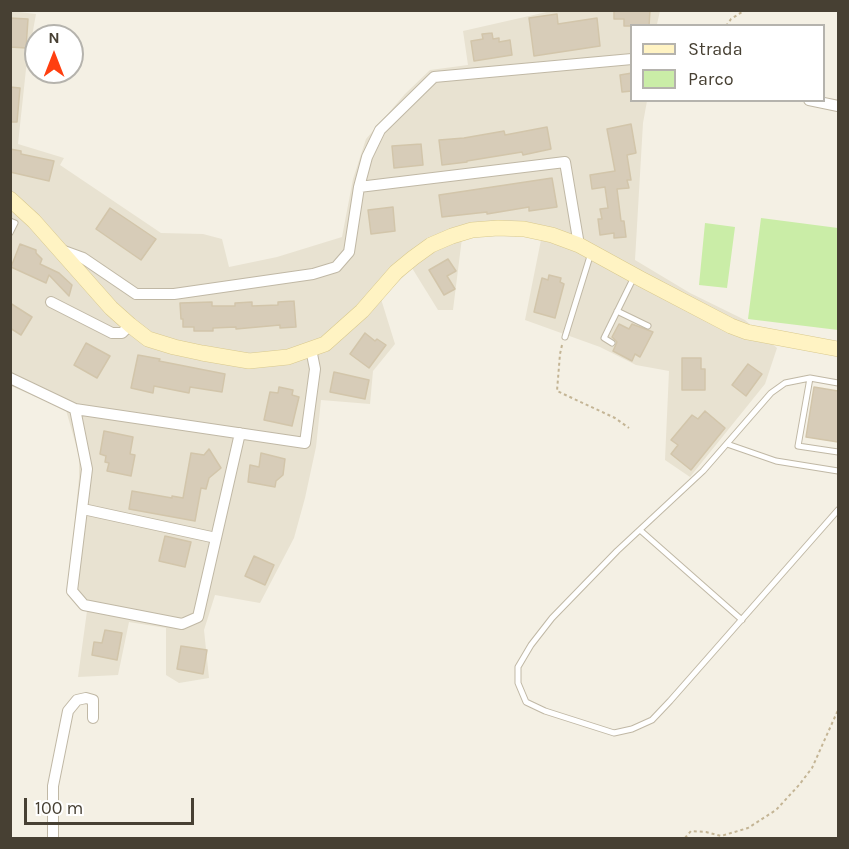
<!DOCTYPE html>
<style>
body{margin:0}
#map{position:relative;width:849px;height:849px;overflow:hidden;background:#f4f0e4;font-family:Karla,sans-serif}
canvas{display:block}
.frame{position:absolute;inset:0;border:12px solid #474033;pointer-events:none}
.legend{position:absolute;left:630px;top:24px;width:195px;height:78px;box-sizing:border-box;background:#fff;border:2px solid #b5b3ad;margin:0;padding:8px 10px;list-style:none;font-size:18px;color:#474033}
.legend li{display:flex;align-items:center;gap:12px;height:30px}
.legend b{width:30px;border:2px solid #b5b3ad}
.north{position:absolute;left:24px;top:24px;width:60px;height:60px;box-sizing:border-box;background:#fff;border:2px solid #b5b3ad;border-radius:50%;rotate:0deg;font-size:16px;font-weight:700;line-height:24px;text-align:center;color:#474033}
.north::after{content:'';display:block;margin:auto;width:21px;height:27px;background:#ff3f10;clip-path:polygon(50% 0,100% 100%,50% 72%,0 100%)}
.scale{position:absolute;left:24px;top:798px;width:170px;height:27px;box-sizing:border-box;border:3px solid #474033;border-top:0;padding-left:8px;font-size:18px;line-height:21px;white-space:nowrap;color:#474033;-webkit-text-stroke:4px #fff;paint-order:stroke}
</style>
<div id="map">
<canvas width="849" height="849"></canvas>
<div class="frame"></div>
<ul class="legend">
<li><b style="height:8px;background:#fff3c3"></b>Strada</li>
<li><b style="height:16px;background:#caeda7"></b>Parco</li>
</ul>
<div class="north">N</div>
<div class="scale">100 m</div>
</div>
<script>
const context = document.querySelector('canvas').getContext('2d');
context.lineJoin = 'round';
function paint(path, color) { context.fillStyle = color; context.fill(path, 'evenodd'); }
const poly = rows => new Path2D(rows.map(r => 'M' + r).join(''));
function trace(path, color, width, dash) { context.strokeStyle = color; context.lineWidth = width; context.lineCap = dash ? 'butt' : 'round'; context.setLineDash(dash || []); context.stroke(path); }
paint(poly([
 [10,11,36,14,26,69,18,144,64,158,60,165,161,233,203,234,222,239,229,267,277,257,342,237,353,179,366,139,405,94,430,70,468,65,463,31,551,11,660,11,657,24,672,25,632,26,632,100,647,101,643,123,635,260,690,293,745,320,777,348,765,384,690,477,665,460,669,371,636,365,600,347,525,320,541,240,531,236,495,234,462,238,453,310,438,310,412,268,381,299,395,344,373,371,370,404,321,400,316,447,305,498,294,538,260,603,215,595,204,630,209,678,179,683,166,675,166,628,129,622,118,675,78,677,87,611,74,601,69,579,79,478,79,456,66,410,11,386]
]), '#e8e2d1');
paint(poly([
 [761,218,838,228,838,330,748,319],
 [705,223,735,227,727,288,699,285]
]), '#caeda7');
const building = poly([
 [614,10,650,10,649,26,624,26,624,19,614,19,614,10],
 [557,14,558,24,597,18,600,46,534,56,529,18,557,14],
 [10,18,28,19,26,48,10,47,10,18],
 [492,33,493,39,499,38,499,42,510,40,512,55,474,61,471,41,483,39,482,34,492,33],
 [632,73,632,91,622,92,620,75,632,73],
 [10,87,20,88,17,122,10,122,10,87],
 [631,124,636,153,627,155,631,180,627,180,629,188,617,189,621,221,624,221,626,237,614,238,614,233,600,235,598,219,602,219,600,209,608,208,605,187,592,189,590,175,615,171,607,129,631,124],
 [547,127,551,149,523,155,522,152,467,161,467,162,442,165,439,140,464,138,504,131,505,135,547,127],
 [421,144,423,165,394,168,392,146,421,144],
 [10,149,21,151,21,154,54,161,49,181,10,172,10,149],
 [552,178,557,207,529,211,529,207,487,214,487,212,442,217,439,195,552,178],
 [393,207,395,231,371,234,368,210,393,207],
 [110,208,156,239,141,260,96,229,110,208],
 [20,244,36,250,36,253,42,259,40,264,59,273,72,285,69,296,49,275,46,283,11,267,20,244],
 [448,259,456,271,447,276,455,289,444,295,429,270,448,259],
 [549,275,561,278,560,282,564,284,555,318,534,312,542,278,548,280,549,275],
 [294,301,296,327,280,328,280,325,236,329,236,327,213,328,213,331,194,331,194,327,183,327,183,319,181,319,180,303,212,302,212,306,235,306,235,303,252,302,252,306,278,305,278,302,294,301],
 [10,303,32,317,21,335,10,328,10,303],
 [619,324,629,329,632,324,653,332,640,357,635,354,632,361,613,351,617,342,612,337,619,324],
 [365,333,375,341,377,339,386,345,369,368,350,354,365,333],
 [86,343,110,356,97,378,74,365,86,343],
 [138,355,160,359,159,361,225,374,222,392,190,387,189,393,154,386,153,393,131,388,138,355],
 [682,358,701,358,701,369,705,369,705,390,682,390,682,358],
 [748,364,762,374,746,396,732,385,748,364],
 [334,372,369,380,365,399,330,392,334,372],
 [279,387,293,390,292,395,299,397,292,426,264,420,270,392,278,393,279,387],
 [814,387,838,391,838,442,806,437,814,387],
 [705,411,725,428,691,470,671,454,678,445,671,440,692,415,698,419,705,411],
 [104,431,133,437,130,454,135,455,131,476,107,471,109,463,105,462,106,456,100,454,104,431],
 [209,449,221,468,209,478,206,489,201,488,195,521,129,509,132,491,172,498,172,496,183,498,191,453,204,455,209,449],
 [261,453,285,459,283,475,276,481,275,487,248,482,250,465,259,467,261,453],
 [165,536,191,542,185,567,159,561,165,536],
 [254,556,274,565,265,585,245,576,254,556],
 [105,630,122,633,117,660,92,655,94,642,102,643,105,630],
 [181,646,207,650,203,674,177,669,181,646]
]);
paint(building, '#d7ccb8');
trace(building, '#d2c5aa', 1.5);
const service = poly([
 [10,221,15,223,10,233],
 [617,311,648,326],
 [565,337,591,253],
 [612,343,604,338,634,277],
 [810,378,798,446,838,452],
 [838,383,810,378,785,383,771,393,703,471,617,551,552,618,531,645,518,667,518,683,526,702,545,711,614,733,632,729,652,720,670,701,838,510],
 [727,444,776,461,838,471],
 [640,530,742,620]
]);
const minor = poly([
 [809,100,838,106],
 [579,245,565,162,359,187,367,157,380,130,434,77,632,59],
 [61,250,83,258,136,294,174,294,313,274,336,267,349,252,359,187],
 [51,302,112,333,122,333,130,325],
 [10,378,75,409,305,443,315,369,311,349],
 [75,409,87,469,72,591,84,605,182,624,198,617,240,433],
 [83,509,216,538],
 [53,838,53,786,68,711,77,700,86,698,93,700,93,718]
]);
const secondary = poly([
 [10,199,34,221,111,308,130,325,148,339,174,347,202,353,249,361,288,357,325,344,362,311,396,272,413,258,431,245,452,236,472,230,498,228,524,229,552,235,579,245,641,279,731,326,747,332,838,349]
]);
trace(service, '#c0b8a5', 7);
trace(minor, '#c0b8a5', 12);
trace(secondary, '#d9c98e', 16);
trace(poly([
 [726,26,731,19,745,10],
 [562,345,560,354,557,391,615,418,629,428],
 [685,838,691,831,706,832,721,836,748,828,776,810,799,785,812,768,838,710]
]), '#c4b595', 2, [3, 3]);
trace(service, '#fff', 5);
trace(minor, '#fff', 10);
trace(secondary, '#fff3c3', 15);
</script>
